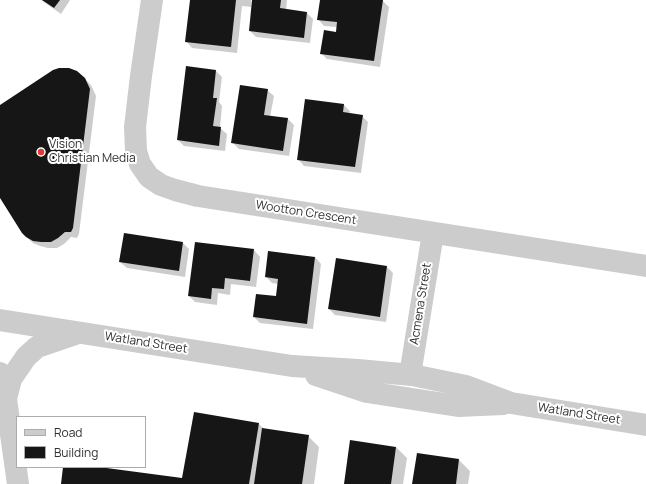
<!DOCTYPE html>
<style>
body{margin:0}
#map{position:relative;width:646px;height:484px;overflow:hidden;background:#fff;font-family:Manrope,sans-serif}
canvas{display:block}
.legend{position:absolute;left:16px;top:416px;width:130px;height:52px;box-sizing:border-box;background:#fff;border:1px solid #acacac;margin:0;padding:5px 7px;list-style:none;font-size:12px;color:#2f2f2f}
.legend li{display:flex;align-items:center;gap:8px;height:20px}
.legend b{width:20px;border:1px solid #acacac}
</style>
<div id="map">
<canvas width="646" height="484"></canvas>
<ul class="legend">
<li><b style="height:5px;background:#ccc"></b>Road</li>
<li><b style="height:11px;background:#161616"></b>Building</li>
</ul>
</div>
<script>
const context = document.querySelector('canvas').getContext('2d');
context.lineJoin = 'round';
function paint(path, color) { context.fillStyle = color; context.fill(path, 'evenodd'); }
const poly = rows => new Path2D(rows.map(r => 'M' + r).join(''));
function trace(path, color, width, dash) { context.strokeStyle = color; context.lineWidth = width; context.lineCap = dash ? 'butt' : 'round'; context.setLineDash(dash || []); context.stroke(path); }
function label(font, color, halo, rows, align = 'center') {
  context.font = font + ' Manrope,sans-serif'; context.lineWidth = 4; context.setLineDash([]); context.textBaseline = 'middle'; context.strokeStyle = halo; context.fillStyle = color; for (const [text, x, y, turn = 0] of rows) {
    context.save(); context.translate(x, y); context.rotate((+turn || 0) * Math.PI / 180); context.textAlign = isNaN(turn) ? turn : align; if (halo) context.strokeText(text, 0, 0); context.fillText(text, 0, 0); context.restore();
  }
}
paint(poly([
 [41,0,70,0,61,14],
 [191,0,251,0,251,7,252,7,242,6,237,53,192,48,186,41],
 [254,0,287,0,286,10,307,13,313,19,310,43,256,37,250,31],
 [321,0,382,0,389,7,380,67,327,59,321,53,336,33,337,27,324,26,318,19],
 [216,71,222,77,219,102,222,106,220,128,227,134,225,151,184,146,178,140],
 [84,78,91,85,96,96,79,234,77,238,71,237,64,244,57,248,48,248,40,246,33,243,22,233,0,196,0,106],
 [267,90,274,96,270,117,288,119,294,125,289,156,239,149,233,143],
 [344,105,350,111,349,114,362,116,368,122,361,173,304,166,298,159],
 [183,243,189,249,185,277,127,268,120,262],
 [254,250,260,257,256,287,231,284,230,295,218,293,217,305,195,302,189,296],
 [315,257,321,264,313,329,260,323,254,317,277,297,278,284,272,283,266,277],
 [387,267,393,273,386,322,335,315,329,309],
 [259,424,265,430,308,436,319,447,314,484,62,484,64,467,92,467,182,480],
 [396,447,407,458,403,484,345,484],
 [459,460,470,471,468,484,413,484]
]), '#0003');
paint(poly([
 [42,0,60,0,54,8],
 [190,0,236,0,231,47,185,42],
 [252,0,281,0,280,8,307,12,304,38,249,31],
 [320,0,383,0,374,61,320,54,324,30,336,32,337,22,317,20],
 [186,66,216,70,213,98,217,98,213,126,221,127,219,146,177,140],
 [59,68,69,68,77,71,85,78,90,89,73,228,71,232,65,232,58,238,51,242,41,242,33,241,26,237,22,233,0,198,0,105,53,70],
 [240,85,268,89,264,115,288,118,283,151,231,143],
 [305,99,344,104,343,112,363,115,355,167,297,160],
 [124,233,183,242,179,271,119,262],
 [195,242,254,249,250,281,225,278,224,289,212,288,211,299,188,296],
 [268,251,315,257,307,324,253,317,256,294,276,296,278,279,265,277],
 [336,258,387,266,380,317,328,309],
 [194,412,259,423,249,484,61,484,63,467,99,467,182,478],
 [262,428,309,435,302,484,254,484],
 [350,440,396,447,391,484,344,484],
 [417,453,459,459,456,484,412,484]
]), '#161616');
trace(poly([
 [152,0,141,76,135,127,136,151,140,164,149,177,161,185,175,190,198,196,646,266],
 [0,320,292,366,358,370,412,375,466,386,511,403,646,425],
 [0,373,6,399,18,484],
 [316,375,367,392,458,406,503,404],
 [410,375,433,233],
 [6,399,11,379,26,357,37,347,75,334]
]), '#ccc', 22);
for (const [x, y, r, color] of [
 [41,152,4,"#e23734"]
]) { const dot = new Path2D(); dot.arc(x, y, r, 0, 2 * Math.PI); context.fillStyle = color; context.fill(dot); trace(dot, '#fff', 1.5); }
label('12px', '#2f2f2f', '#fff', [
 ["Vision",49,145],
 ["Christian Media",49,159]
], 'left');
label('12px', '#2f2f2f', '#fff', [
 ["Wootton Crescent",306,213,9],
 ["Acmena Street",421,304,-81],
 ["Watland Street",146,343,9],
 ["Watland Street",579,414,9]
]);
</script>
